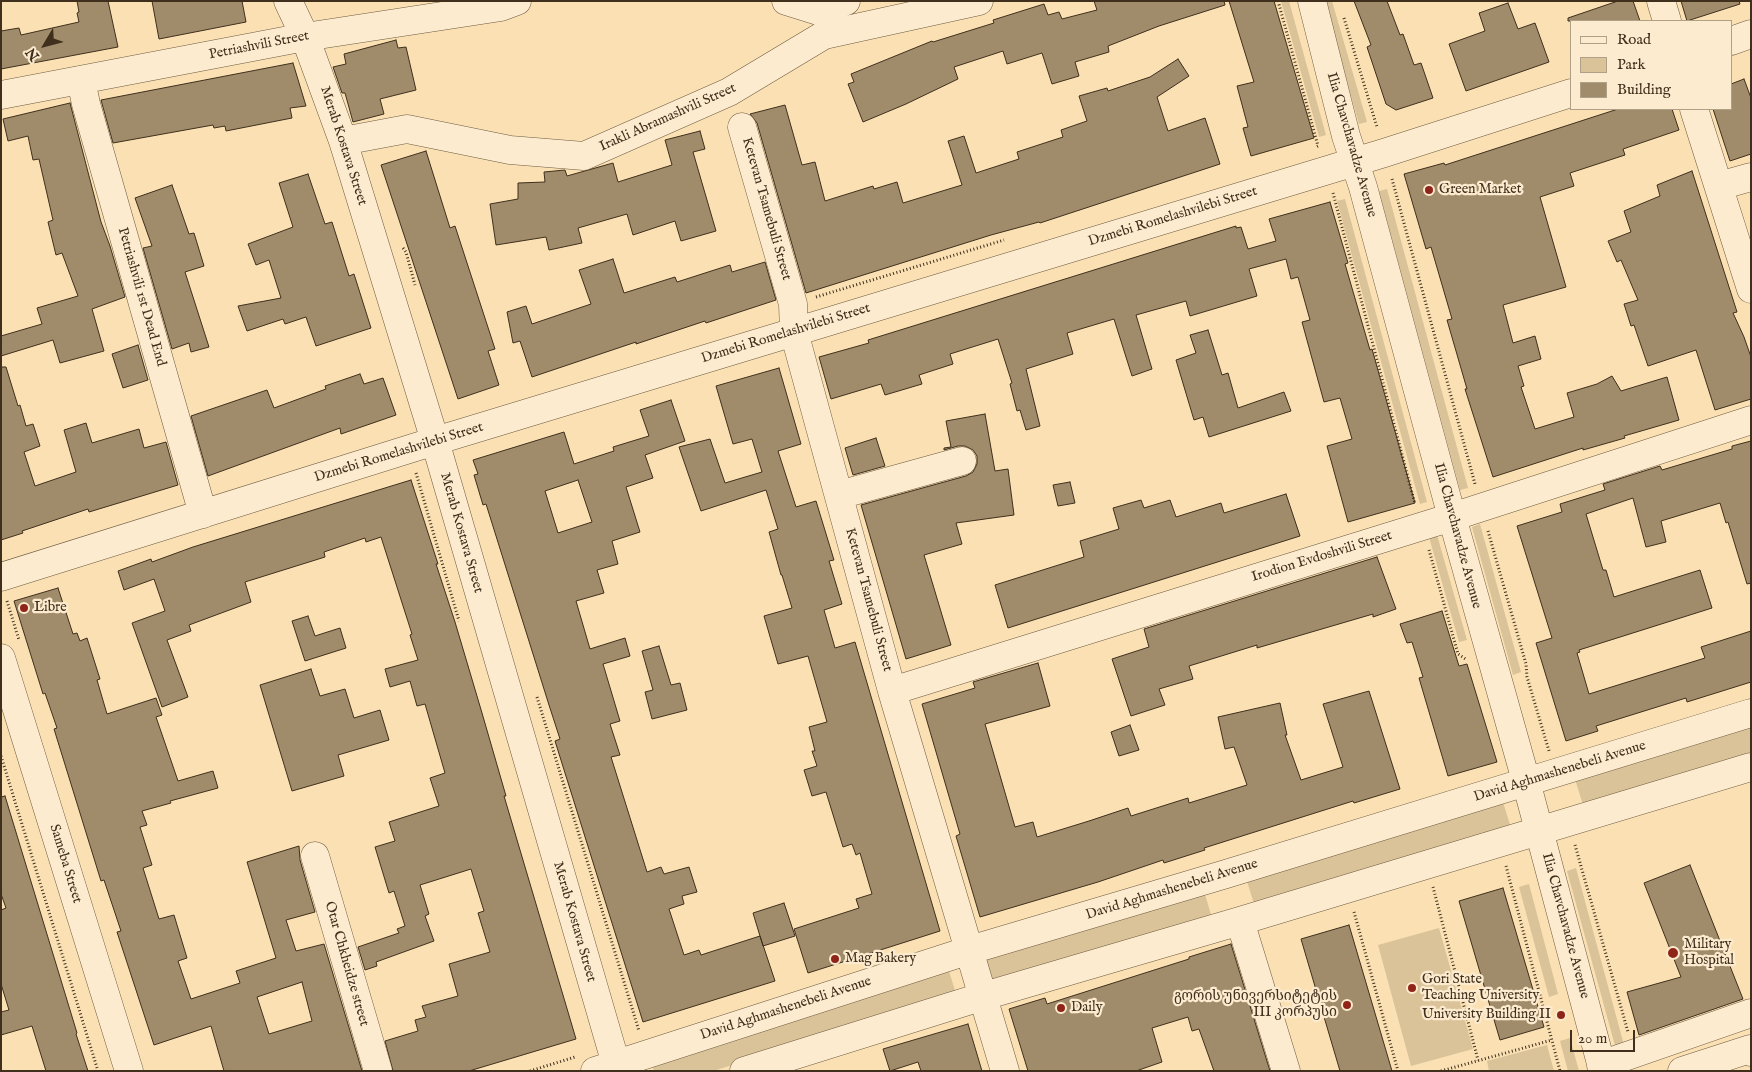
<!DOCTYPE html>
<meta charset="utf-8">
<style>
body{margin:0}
#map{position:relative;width:1752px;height:1072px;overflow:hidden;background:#fae0b3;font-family:"IM FELL English",serif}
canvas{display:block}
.frame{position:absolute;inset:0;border:2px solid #3f2f1c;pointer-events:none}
.legend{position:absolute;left:1570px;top:20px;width:162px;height:90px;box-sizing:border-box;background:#fcebce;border:1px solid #b0a087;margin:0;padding:6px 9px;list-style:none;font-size:15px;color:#3f2f1c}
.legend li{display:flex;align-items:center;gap:10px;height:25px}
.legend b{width:25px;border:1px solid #b0a087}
.north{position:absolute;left:20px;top:20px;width:50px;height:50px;-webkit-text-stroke:4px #fcebce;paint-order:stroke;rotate:233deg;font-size:14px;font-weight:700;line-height:20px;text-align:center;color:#3f2f1c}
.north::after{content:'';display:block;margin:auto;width:18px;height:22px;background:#3f2f1c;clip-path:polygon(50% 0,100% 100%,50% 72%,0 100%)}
.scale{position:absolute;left:1570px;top:1030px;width:65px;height:22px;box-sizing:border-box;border:2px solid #3f2f1c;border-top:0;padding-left:6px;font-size:15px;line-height:18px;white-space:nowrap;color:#3f2f1c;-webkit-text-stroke:4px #fcebce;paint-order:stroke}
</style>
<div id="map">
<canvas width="1752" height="1072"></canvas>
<div class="frame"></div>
<ul class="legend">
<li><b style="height:6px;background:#fcebce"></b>Road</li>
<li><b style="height:14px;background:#dac299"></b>Park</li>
<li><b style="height:14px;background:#a08b6b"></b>Building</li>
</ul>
<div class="north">N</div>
<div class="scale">20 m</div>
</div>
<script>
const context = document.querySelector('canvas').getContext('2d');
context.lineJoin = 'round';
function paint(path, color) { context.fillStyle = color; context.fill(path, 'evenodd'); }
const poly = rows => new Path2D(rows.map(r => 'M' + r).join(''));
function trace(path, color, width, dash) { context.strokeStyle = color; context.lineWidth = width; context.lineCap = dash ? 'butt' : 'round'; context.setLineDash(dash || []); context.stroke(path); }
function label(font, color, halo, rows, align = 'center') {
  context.font = font + ' "IM FELL English","Noto Serif Georgian",serif'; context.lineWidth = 4.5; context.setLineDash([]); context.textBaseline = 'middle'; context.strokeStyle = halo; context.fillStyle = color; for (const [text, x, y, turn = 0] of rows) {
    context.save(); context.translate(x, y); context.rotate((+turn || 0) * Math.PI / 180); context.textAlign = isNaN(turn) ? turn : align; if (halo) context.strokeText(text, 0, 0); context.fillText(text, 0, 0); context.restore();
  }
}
paint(poly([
 [1281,1,1289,1,1326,135,1319,137],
 [1324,1,1332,1,1367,122,1359,124],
 [1387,189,1468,488,1460,490,1379,191],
 [1345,199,1427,502,1420,504,1337,201],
 [1480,524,1521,672,1513,675,1472,527],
 [1437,535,1467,640,1459,642,1429,537],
 [1751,723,1751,755,1583,805,1574,776],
 [1503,802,1511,828,1254,904,1246,878],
 [1576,868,1631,1071,1622,1071,1567,871],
 [1529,884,1558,994,1549,997,1519,887],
 [1204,891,1212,918,992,985,984,959],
 [1439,928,1473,1049,1411,1066,1378,945],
 [949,971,957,997,713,1071,654,1071,651,1061],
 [1570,1038,1579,1071,1568,1071,1560,1041],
 [1547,1045,1554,1071,1489,1071,1487,1061]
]), '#dac299');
const building = poly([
 [77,1,108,1,118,47,1,69,1,31,19,28,21,35,79,22,77,13,79,12,77,1],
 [152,1,242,1,246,22,159,39,152,1],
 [1094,1,1224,1,1225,5,1159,26,1108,46,1109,52,1075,62,1079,76,1052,84,1042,53,1007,64,1003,51,954,67,958,79,906,104,863,122,848,84,854,82,851,74,932,41,933,42,994,23,993,20,1044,4,1048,15,1059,12,1062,19,1097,10,1094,1],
 [1229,1,1274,1,1314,138,1251,156,1243,128,1248,127,1237,86,1254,82,1229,1],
 [1354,1,1387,1,1400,35,1403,34,1414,65,1421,63,1433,98,1396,110,1386,104,1367,47,1371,45,1354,1],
 [1618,1,1633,1,1640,21,1568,21,1568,18,1618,1],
 [1681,1,1739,1,1740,4,1687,21,1681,1],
 [1508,3,1518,29,1535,23,1549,62,1466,91,1449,44,1485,31,1479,13,1508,3],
 [396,40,398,48,406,47,416,90,380,99,384,114,353,122,345,93,342,93,333,67,346,64,344,54,396,40],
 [1178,59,1189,76,1157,97,1168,131,1205,118,1220,164,1040,223,1039,222,991,235,806,293,757,123,750,114,785,105,802,165,815,162,825,201,873,186,874,189,897,182,903,203,962,185,948,141,964,136,976,173,1019,159,1017,152,1063,137,1061,130,1087,121,1079,96,1107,88,1108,91,1150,77,1178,59],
 [293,63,306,106,290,108,292,118,226,131,225,126,214,128,213,125,113,143,101,100,293,63],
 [1744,79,1751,98,1751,154,1730,161,1713,109,1731,109,1731,84,1744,79],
 [70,103,101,222,110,246,125,297,92,309,104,351,60,363,53,340,1,356,1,336,42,324,37,308,78,296,62,253,56,255,48,222,53,220,39,159,33,160,28,136,8,141,3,119,70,103],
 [1618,109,1672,109,1679,130,1623,149,1625,155,1570,173,1574,186,1540,197,1566,287,1503,305,1513,343,1535,336,1541,359,1518,366,1524,386,1521,387,1535,429,1574,417,1567,393,1597,384,1612,376,1621,391,1667,377,1679,420,1624,436,1625,438,1583,450,1583,448,1493,477,1465,389,1467,389,1447,320,1452,319,1431,247,1426,249,1404,174,1444,163,1445,165,1618,109],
 [700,131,705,149,693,152,716,231,681,241,675,221,633,235,627,214,578,228,582,243,549,250,546,237,496,245,490,204,518,199,518,183,545,182,544,172,565,170,567,176,613,163,618,182,672,165,665,140,700,131],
 [426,151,450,228,455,226,495,349,488,351,499,385,458,399,381,165,426,151],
 [1692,171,1737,312,1733,313,1744,337,1751,357,1751,399,1715,410,1696,350,1648,366,1634,325,1631,326,1624,304,1638,300,1621,260,1617,262,1608,241,1631,232,1624,211,1660,196,1657,185,1692,171],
 [308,174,325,224,332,222,349,276,354,274,371,328,316,346,306,317,285,324,283,319,247,331,238,306,281,298,269,260,256,265,248,244,293,227,279,183,308,174],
 [172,185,189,234,194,233,204,266,185,272,209,347,191,352,189,343,172,349,143,248,152,246,135,198,172,185],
 [1330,202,1348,263,1345,264,1370,350,1372,349,1415,503,1348,522,1327,446,1352,439,1340,398,1324,402,1302,322,1310,320,1298,277,1291,279,1286,259,1249,269,1257,296,1190,316,1186,301,1136,315,1152,369,1132,376,1114,319,1067,333,1073,354,1026,369,1040,426,1026,430,1020,410,1017,411,1010,384,1012,383,998,339,950,354,953,364,919,375,922,384,885,395,881,384,831,399,819,357,869,343,868,340,1236,226,1236,228,1241,227,1248,249,1276,241,1269,219,1330,202],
 [613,259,624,293,675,277,677,282,730,265,732,272,765,262,776,300,706,323,705,321,636,344,636,342,532,377,520,341,513,343,507,312,526,306,532,324,591,304,579,270,613,259],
 [1208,330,1222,375,1228,373,1238,408,1284,392,1291,411,1209,437,1203,417,1194,420,1176,360,1196,353,1190,335,1208,330],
 [138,345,148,380,123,388,112,354,138,345],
 [1,367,6,367,18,406,20,405,26,426,33,424,40,446,24,452,35,486,76,472,64,430,86,423,92,443,139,429,144,448,166,442,178,485,89,512,88,509,22,531,23,533,1,540,1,367],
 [779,368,801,444,778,451,796,507,816,501,834,560,829,561,842,604,824,610,835,648,855,642,940,931,808,973,794,929,859,908,856,899,872,894,860,853,856,855,852,844,843,847,826,792,812,796,804,770,817,766,812,751,815,751,809,727,827,722,808,656,778,664,764,616,792,608,782,575,781,575,769,532,778,529,766,490,701,511,679,447,710,439,725,483,762,472,752,439,733,444,716,386,779,368],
 [360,374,364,384,383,378,396,415,341,434,340,428,208,476,191,416,267,390,274,408,326,389,325,386,360,374],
 [671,400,685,441,645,455,653,478,626,487,640,532,612,541,618,564,597,570,604,593,576,601,590,649,625,638,630,656,603,664,620,721,610,724,620,755,611,757,647,872,661,867,664,874,689,867,697,892,682,896,684,904,669,909,684,955,699,950,701,955,760,936,775,981,643,1022,555,741,560,739,549,705,486,504,483,505,474,475,478,474,473,460,564,432,574,464,614,451,613,447,649,436,640,410,671,400],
 [578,480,592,522,558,533,545,491,578,480],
 [985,414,995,471,1008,469,1014,515,956,523,962,544,924,555,951,645,906,659,861,505,966,476,973,472,977,464,977,456,973,450,965,446,958,446,944,450,944,448,951,447,946,421,985,414],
 [876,438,885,466,853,475,845,448,876,438],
 [1751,441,1751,583,1747,584,1728,522,1726,523,1720,503,1661,521,1666,542,1646,547,1633,498,1586,514,1603,570,1606,570,1614,597,1700,570,1712,608,1579,650,1580,652,1577,653,1589,694,1705,658,1701,647,1751,631,1751,682,1687,702,1686,698,1596,726,1598,731,1566,741,1536,643,1552,638,1517,526,1562,512,1560,504,1605,490,1603,484,1660,466,1662,470,1732,449,1732,446,1751,441],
 [411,480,438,564,436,564,455,622,482,713,506,796,504,796,576,1039,469,1071,393,1071,385,1041,418,1031,415,1020,426,1017,422,1006,458,996,449,964,490,952,478,913,484,911,471,869,420,885,429,914,425,916,434,941,376,962,377,966,365,970,358,947,399,933,397,929,405,926,394,891,389,893,375,847,395,841,389,822,439,806,430,778,445,773,425,704,417,706,410,681,390,687,385,669,418,660,410,635,412,634,381,537,366,542,365,538,324,552,325,557,245,582,251,602,189,625,191,631,167,640,188,697,162,707,132,623,165,611,154,579,124,590,118,571,151,559,152,562,193,547,411,480],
 [1070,482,1075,503,1058,506,1053,485,1070,482],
 [1286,494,1300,536,1008,628,995,585,1084,557,1080,541,1119,529,1113,508,1141,500,1144,508,1170,500,1176,517,1221,503,1224,513,1286,494],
 [1377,557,1396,609,1373,617,1373,614,1257,648,1257,645,1189,666,1193,679,1159,689,1165,705,1131,716,1112,659,1149,647,1144,629,1377,557],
 [58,588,73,634,77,633,80,641,87,638,100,679,97,680,107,714,156,698,162,715,156,717,178,781,213,771,218,788,170,801,171,803,142,811,147,825,140,827,152,865,143,868,159,919,174,915,187,958,178,961,191,999,240,983,236,971,276,958,247,862,299,846,300,860,315,912,286,920,296,951,324,944,362,1071,224,1071,211,1026,154,1045,117,932,121,931,104,880,101,881,54,729,57,728,45,693,43,694,14,601,58,588],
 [302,982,312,1021,269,1034,257,997,302,982],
 [1442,611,1459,666,1467,664,1497,762,1448,776,1419,678,1423,677,1412,642,1407,643,1400,624,1442,611],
 [308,616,315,636,340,628,346,648,305,661,292,621,308,616],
 [659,646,671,685,680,683,687,710,652,719,645,692,653,690,642,651,659,646],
 [1038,663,1050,706,985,724,1015,827,1033,822,1037,837,1089,821,1128,808,1131,816,1188,798,1189,803,1247,785,1234,747,1225,749,1218,717,1280,703,1287,735,1285,735,1301,780,1343,767,1323,704,1369,691,1400,789,1354,803,1353,801,1204,848,1205,850,1164,863,1163,860,1098,882,980,917,956,836,960,834,922,704,975,688,973,682,1038,663],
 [311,669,320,696,345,689,354,718,380,710,389,740,338,755,344,776,292,791,260,685,311,669],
 [1130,725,1139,750,1119,756,1111,732,1130,725],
 [5,796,77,1033,76,1034,88,1071,46,1071,32,1026,1,1035,1,1012,9,1010,1,984,1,910,6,908,1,894,1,797,5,796],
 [1690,865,1743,999,1639,1035,1627,992,1681,977,1644,883,1690,865],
 [1503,888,1544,1027,1500,1040,1459,901,1503,888],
 [784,903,795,936,763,946,753,913,784,903],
 [1349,925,1392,1071,1340,1071,1301,939,1349,925],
 [1231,944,1270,1071,1214,1071,1199,1029,1192,1031,1188,1017,1152,1028,1162,1062,1136,1071,1028,1071,1009,1009,1045,998,1047,1004,1189,959,1189,957,1231,944],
 [968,1024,982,1071,921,1071,918,1062,890,1071,883,1049,968,1024]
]);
paint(building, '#a08b6b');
trace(building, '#3f2f1c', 1);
const minor = poly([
 [288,1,305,37,343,141,435,441,618,1071],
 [786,1,818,11,846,1],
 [1312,1,1346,136,1363,187,1452,517,1523,770,1603,1071],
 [1661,1,1667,21],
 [1731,41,1751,34],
 [81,80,86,104,203,514],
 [1,95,305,37,501,7,517,1],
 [1694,109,1751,289],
 [742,127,793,304,794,332,892,691,1005,1071],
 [343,141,407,129,510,150,584,156,729,92,824,35,979,1],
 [1719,186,1751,177],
 [839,495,962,461],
 [1,577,435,441,1384,153,1571,93],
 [1,658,129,1071],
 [892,691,1452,517,1751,420],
 [315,856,378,1071],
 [1240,921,1286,1071],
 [1601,1065,1751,1013],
 [595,1071,970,950,1226,874,1751,713],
 [744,1071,984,996,1240,921,1751,767],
 [1682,1071,1750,1049,1751,1052]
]);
trace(minor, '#6e5b42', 29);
trace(poly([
 [1278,1,1318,146,1316,147],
 [1344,18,1377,127],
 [1392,179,1475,484],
 [1333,193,1415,504],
 [403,248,406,252,415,285],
 [816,297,1004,240],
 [416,473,459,621],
 [1488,531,1526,664,1527,677,1549,751],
 [1429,550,1458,654,1467,660],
 [7,601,19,640],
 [537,697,639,1031],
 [1,756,98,1071],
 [1575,845,1628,1032],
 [1506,866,1560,1071],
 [1433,887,1478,1060],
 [1354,912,1398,1071],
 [530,1071,575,1057],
 [1441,1071,1552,1040]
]), '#3f2f1c', 3, [1, 2.5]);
trace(minor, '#fcebce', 28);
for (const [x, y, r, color] of [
 [1429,190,5,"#8f2418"],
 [24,608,5,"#8f2418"],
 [1673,953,6,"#8f2418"],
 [835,959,5,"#8f2418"],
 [1412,988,5,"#8f2418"],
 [1347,1005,5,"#8f2418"],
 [1061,1008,5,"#8f2418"],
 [1561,1015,5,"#8f2418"]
]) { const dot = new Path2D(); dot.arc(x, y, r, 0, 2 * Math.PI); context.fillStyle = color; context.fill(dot); trace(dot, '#fcebce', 2); }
label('14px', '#3f2f1c', '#fcebce', [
 ["Petriashvili Street",259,46,-11],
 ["Irakli Abramashvili Street",668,118,-24],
 ["Ilia Chavchavadze Avenue",1351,145,74],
 ["Merab Kostava Street",343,146,72],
 ["Ketevan Tsamebuli Street",766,209,74],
 ["Dzmebi Romelashvilebi Street",1173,217,-17],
 ["Petriashvili 1st Dead End",141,297,74],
 ["Dzmebi Romelashvilebi Street",786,334,-17],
 ["Dzmebi Romelashvilebi Street",399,453,-17],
 ["Merab Kostava Street",461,533,74],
 ["Ilia Chavchavadze Avenue",1457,536,75],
 ["Irodion Evdoshvili Street",1322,557,-17],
 ["Ketevan Tsamebuli Street",868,600,75],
 ["David Aghmashenebeli Avenue",1560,772,-17],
 ["Sameba Street",65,864,73],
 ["David Aghmashenebeli Avenue",1172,890,-17],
 ["Merab Kostava Street",574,922,74],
 ["Ilia Chavchavadze Avenue",1565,926,75],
 ["Otar Chkheidze street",346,964,74],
 ["David Aghmashenebeli Avenue",786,1009,-18]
]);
label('14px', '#3f2f1c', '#fcebce', [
 ["Green Market",1439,190],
 ["Libre",34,608],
 ["Military",1684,945],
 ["Hospital",1684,961],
 ["Mag Bakery",845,959],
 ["Gori State",1422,980],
 ["Teaching University",1422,996],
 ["გორის უნივერსიტეტის",1337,997,"right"],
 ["III კორპუსი",1337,1013,"right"],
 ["Daily",1071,1008],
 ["University Building II",1551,1015,"right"]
], 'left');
</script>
